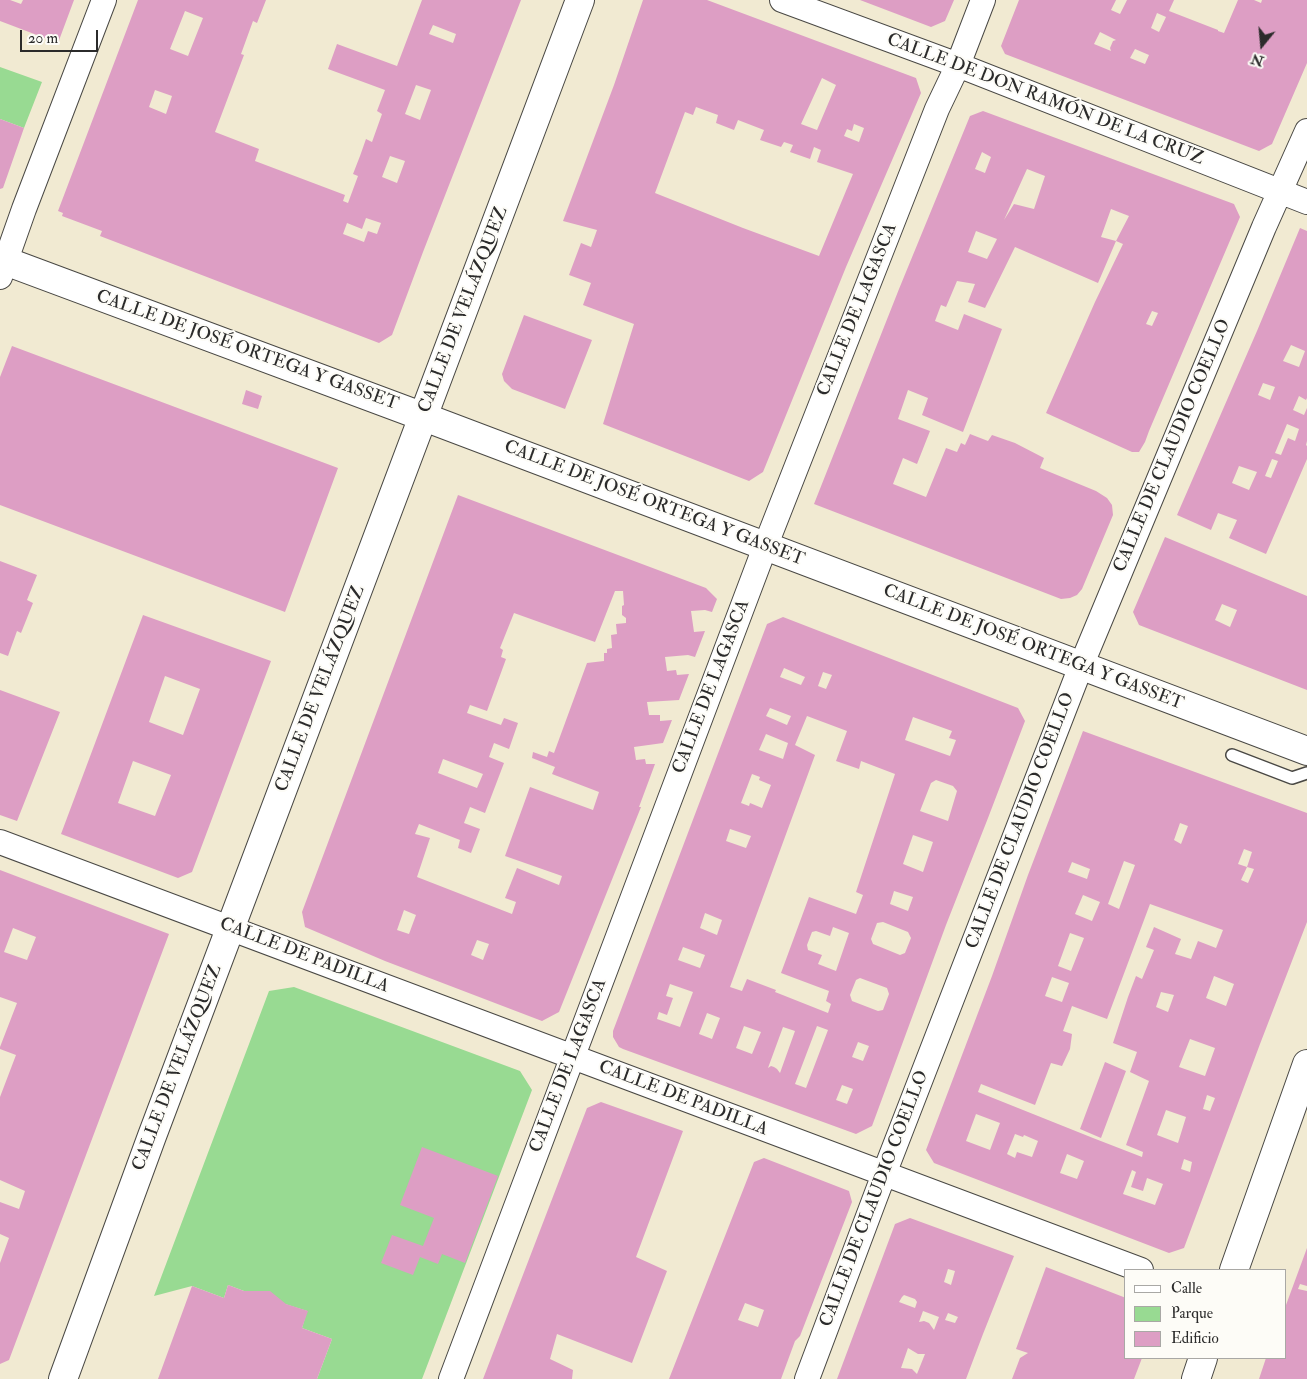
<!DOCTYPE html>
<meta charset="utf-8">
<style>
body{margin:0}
#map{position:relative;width:1307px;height:1379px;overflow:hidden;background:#f1ead2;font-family:"IM FELL Double Pica",serif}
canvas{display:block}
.legend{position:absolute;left:1124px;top:1269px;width:162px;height:90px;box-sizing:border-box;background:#fdfcf7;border:1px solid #a9a8a5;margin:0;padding:6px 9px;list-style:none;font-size:15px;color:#2b2b2b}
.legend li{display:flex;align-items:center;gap:10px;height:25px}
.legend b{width:25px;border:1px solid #a9a8a5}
.north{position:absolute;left:1237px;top:20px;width:50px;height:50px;-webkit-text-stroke:4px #fdfcf7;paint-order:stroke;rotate:197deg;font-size:14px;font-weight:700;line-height:20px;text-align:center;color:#2b2b2b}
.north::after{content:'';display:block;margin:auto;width:18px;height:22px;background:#2b2b2b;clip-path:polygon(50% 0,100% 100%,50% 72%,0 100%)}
.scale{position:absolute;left:20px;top:30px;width:78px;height:22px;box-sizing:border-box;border:2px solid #2b2b2b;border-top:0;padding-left:6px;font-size:15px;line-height:18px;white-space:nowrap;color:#2b2b2b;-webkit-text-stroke:4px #fdfcf7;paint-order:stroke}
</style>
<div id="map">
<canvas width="1307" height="1379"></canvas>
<ul class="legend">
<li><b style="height:6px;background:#fff"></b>Calle</li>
<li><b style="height:14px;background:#98da92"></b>Parque</li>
<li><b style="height:14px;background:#dd9ec4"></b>Edificio</li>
</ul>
<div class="north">N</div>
<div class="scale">20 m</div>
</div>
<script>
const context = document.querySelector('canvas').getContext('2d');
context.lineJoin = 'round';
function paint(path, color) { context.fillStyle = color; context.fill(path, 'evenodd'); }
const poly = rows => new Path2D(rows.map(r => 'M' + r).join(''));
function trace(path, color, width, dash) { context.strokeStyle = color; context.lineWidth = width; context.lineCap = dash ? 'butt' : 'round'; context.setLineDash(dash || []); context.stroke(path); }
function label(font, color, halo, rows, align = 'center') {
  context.font = font + ' "IM FELL Double Pica",serif'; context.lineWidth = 4; context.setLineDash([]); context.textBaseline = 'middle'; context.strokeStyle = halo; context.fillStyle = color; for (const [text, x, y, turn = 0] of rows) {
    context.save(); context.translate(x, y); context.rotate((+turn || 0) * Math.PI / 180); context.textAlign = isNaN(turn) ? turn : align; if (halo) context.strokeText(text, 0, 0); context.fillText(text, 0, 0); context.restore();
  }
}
paint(poly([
 [0,67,42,82,24,128,0,119],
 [294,987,520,1071,532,1090,422,1379,317,1379,332,1339,302,1328,307,1311,244,1291,228,1285,224,1298,192,1286,154,1296,269,991]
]), '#98da92');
paint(poly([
 [0,0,10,0,21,4,23,0,74,0,58,43,0,21],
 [138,0,266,0,257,23,253,21,241,54,244,55,215,132,259,149,255,161,345,195,343,201,348,203,358,176,353,174,360,156,366,139,372,142,382,114,377,111,385,90,328,69,337,44,397,66,422,0,521,0,423,252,392,335,379,343,100,236,102,231,62,216,63,213,58,211],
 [185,11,203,18,188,56,170,49],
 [433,25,456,34,453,43,429,34],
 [416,85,431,90,420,120,405,114],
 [155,90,172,96,166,114,149,107],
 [390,156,405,161,397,183,382,177],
 [366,218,381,223,377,234,368,231,364,242,343,234,347,223,362,229],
 [643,0,707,0,916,78,921,93,846,267,763,472,749,481,603,424,634,324,583,305,591,283,569,275,581,243,591,247,597,230,563,221,614,85],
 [822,78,836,85,817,130,801,124],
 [696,107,718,115,716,123,734,130,738,120,764,130,760,140,781,147,784,142,793,145,790,152,810,159,814,147,821,150,817,162,853,174,819,256,743,228,655,193,685,112,693,115],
 [854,124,864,128,859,142,844,136,847,129,852,131],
 [860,0,954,0,945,21,931,27],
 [1019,0,1116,0,1111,10,1120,14,1127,0,1174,0,1169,11,1218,30,1218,31,1224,33,1238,0,1254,0,1261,3,1262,0,1307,0,1307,63,1272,144,1259,151,1005,54,1001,46],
 [1157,13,1166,17,1159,32,1151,28],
 [1100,32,1116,40,1113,41,1110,48,1111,51,1094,44],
 [1135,49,1149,55,1145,64,1130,58],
 [983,111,1234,204,1240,217,1149,431,1145,442,1139,452,1132,452,1046,413,1095,302,1123,244,1116,241,1098,283,1015,247,985,308,968,302,975,284,957,281,946,307,941,305,935,321,958,330,964,314,1002,329,963,432,922,415,928,398,908,390,898,419,930,431,917,464,903,458,893,484,926,497,946,448,957,452,961,443,965,445,970,434,988,441,992,435,1015,443,1044,458,1040,468,1096,491,1107,498,1112,505,1113,515,1082,589,1077,595,1070,598,1061,599,814,504,899,289,970,116],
 [982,152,991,157,985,173,975,169],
 [1027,169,1045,176,1034,209,1014,204,1004,220],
 [1111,209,1129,216,1116,241,1101,237],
 [976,231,997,239,987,259,968,252],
 [1152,311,1158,313,1152,326,1146,324],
 [0,119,24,128,3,188,0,189],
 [1300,228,1307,231,1307,398,1306,400,1299,396,1293,410,1304,415,1307,408,1307,441,1306,445,1307,446,1307,459,1266,554,1229,538,1237,520,1218,513,1211,530,1177,515,1257,331],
 [1291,345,1305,351,1299,367,1283,361],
 [1263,383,1275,387,1270,400,1258,395],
 [1287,424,1299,429,1295,441,1288,438,1281,455,1275,453],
 [1272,459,1278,461,1271,478,1265,476],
 [1239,466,1257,472,1249,490,1232,483],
 [524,315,592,340,565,409,512,389,504,381,502,374],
 [12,346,338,468,285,612,0,505,0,377],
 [246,390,262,396,258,409,242,404],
 [458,495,706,588,717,599,712,612,705,610,691,611,694,632,705,631,695,657,688,655,665,657,667,671,676,670,677,675,689,674,679,700,647,702,649,715,660,715,660,721,672,720,663,743,634,747,636,760,645,759,646,764,655,764,639,807,641,807,559,1012,542,1021,385,961,305,927,302,912],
 [615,591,623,591,624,605,622,606,622,615,626,618,626,623,616,624,617,634,611,635,612,648,607,649,607,653,604,653,604,661,587,663,554,753,549,751,547,757,533,752,532,758,555,767,552,774,599,792,593,810,530,787,505,856,562,876,559,885,517,868,505,898,516,902,512,914,417,877,430,838,415,834,419,824,460,840,458,848,471,853,480,829,464,823,470,807,485,813,504,763,489,757,494,743,509,749,518,723,504,718,501,725,467,713,470,705,487,711,506,659,501,657,503,650,500,648,514,613,595,642],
 [443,759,483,774,477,788,438,773],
 [404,910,416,915,409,934,397,930],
 [477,940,489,944,483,960,471,955],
 [1165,537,1307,596,1307,690,1139,625,1133,612],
 [1222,604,1237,610,1230,627,1215,620],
 [0,561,37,575,27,600,33,603,21,633,17,631,8,656,0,653],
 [143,615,271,661,192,872,178,878,61,834],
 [165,676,200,689,183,735,149,722],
 [133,761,171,775,155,816,118,803],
 [783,617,1018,708,1025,721,988,818,946,925,872,1126,856,1134,623,1049,619,1047,613,1037,613,1031,767,624],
 [784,668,805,677,801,685,780,677],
 [823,672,832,675,826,689,818,686],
 [770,708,791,716,787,725,766,716],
 [807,716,847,731,836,761,859,769,861,761,895,774,856,892,863,895,856,914,809,897,781,973,829,991,826,1001,831,1004,828,1013,775,992,776,990,747,979,742,991,730,987,815,755,795,745],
 [913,717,952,731,949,738,956,740,950,756,905,740],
 [766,734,788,743,783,759,759,750],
 [752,774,760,777,759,780,771,785,762,808,750,803,749,806,741,803],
 [936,780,953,786,957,791,948,821,920,811,931,783],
 [730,829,751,836,746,848,726,841],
 [913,835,933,842,923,872,903,864],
 [894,891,913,897,908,911,890,904],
 [705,913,722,920,717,935,700,928],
 [883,922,908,932,911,938,905,953,900,955,873,944,871,939,877,923],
 [833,927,849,933,836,971,818,964,822,955,808,950,807,945,812,932,816,931,830,936],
 [683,947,705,955,700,968,678,960],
 [860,978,887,988,889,994,883,1010,878,1011,852,1001,850,995,856,980],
 [670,984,693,992,680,1027,657,1019,659,1012,667,1015,673,998,666,996],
 [707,1013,720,1018,712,1039,699,1034],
 [744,1026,761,1032,752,1054,736,1048],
 [817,1026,828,1030,806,1088,795,1084],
 [783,1027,795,1031,780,1073,777,1069,774,1067,771,1066,768,1068],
 [858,1042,869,1046,863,1061,852,1057],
 [842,1085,853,1089,847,1104,836,1100],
 [0,690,60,712,17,821,0,815],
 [1083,731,1307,813,1307,922,1260,1044,1184,1248,1169,1253,934,1163,926,1150,992,976,1028,875],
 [1180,823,1188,826,1181,844,1174,840],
 [1244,849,1252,852,1247,867,1238,864],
 [1124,861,1135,865,1119,909,1108,904],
 [1072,862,1090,869,1087,879,1068,872],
 [1247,867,1254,869,1248,883,1241,880],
 [1083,895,1100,902,1092,921,1075,914],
 [1150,904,1223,930,1216,948,1198,941,1191,959,1175,954,1181,939,1154,927,1146,947,1154,950,1142,979,1136,976,1128,997,1113,1043,1137,1052,1130,1072,1149,1081,1126,1145,1143,1152,1142,1157,1093,1138,978,1092,981,1084,1035,1105,1051,1063,1062,1066,1070,1049,1072,1034,1063,1031,1072,1006,1107,1019],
 [1070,933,1084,938,1071,971,1058,966],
 [1214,976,1234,984,1226,1006,1206,998],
 [1052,977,1069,983,1062,1002,1045,996],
 [1161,992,1174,995,1168,1012,1156,1007],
 [1190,1039,1215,1048,1205,1076,1179,1067],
 [1207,1095,1215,1098,1210,1111,1203,1109],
 [1166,1110,1186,1117,1178,1143,1157,1135],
 [976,1114,1000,1123,990,1150,966,1141],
 [1015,1134,1023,1137,1024,1135,1038,1141,1032,1157,1017,1152,1015,1158,1007,1154],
 [1067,1154,1084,1161,1077,1179,1060,1173],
 [1184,1159,1192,1162,1190,1172,1181,1169],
 [1132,1170,1136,1172,1131,1187,1143,1191,1147,1178,1163,1184,1155,1205,1123,1194],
 [0,870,169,934,9,1360,0,1364,0,1263,9,1238,0,1234,0,1202,19,1209,25,1191,0,1180,0,1097,16,1055,0,1049,0,1047,17,1003,0,997],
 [13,928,36,937,27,960,4,952],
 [1105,1062,1126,1071,1101,1138,1080,1129],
 [601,1102,683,1131,636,1257,667,1271,632,1363,557,1334,550,1359,573,1370,572,1379,483,1379,587,1108],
 [422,1147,498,1176,465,1263,442,1254,438,1264,420,1257,413,1275,381,1263,392,1235,423,1246,434,1218,400,1205],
 [764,1158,849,1191,852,1202,800,1336,795,1341,781,1379,669,1379,754,1162],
 [745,1303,764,1310,758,1327,738,1320],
 [910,1218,1014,1256,983,1334,966,1379,837,1379,895,1224],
 [948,1269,955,1271,951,1285,944,1282],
 [904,1295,915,1299,917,1302,915,1308,899,1302,902,1297],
 [923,1311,939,1317,934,1330,929,1323,924,1321,919,1322],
 [948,1313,958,1317,955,1323,945,1320],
 [908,1348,918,1354,925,1354,917,1374,912,1369,901,1368],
 [1307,1248,1307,1286,1300,1284,1298,1289,1307,1291,1307,1379,1259,1379,1266,1358,1286,1358,1286,1305],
 [1046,1267,1126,1298,1126,1358,1142,1358,1134,1379,1012,1379,1020,1358,1028,1353,1016,1349],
 [228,1285,244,1291,270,1291,286,1304,308,1311,302,1328,332,1339,317,1379,158,1379,192,1286,224,1298]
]), '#dd9ec4');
const service = poly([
 [1232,755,1292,778,1307,773]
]);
const minor = poly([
 [782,0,958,65,1307,202],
 [0,277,24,209,104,0],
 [0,842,1141,1270],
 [451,1379,765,547,937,109,958,65,983,0],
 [807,1379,884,1174,1081,666,1264,227,1307,131]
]);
const tertiary = poly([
 [0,259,424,417,1307,751]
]);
const secondary = poly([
 [1234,1270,1307,1064],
 [63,1379,152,1136,580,0],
 [1196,1379,1203,1358]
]);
trace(service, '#494844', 14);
trace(minor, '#494844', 26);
trace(tertiary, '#494844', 30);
trace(secondary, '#494844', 30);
trace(service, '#fff', 11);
trace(minor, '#fff', 24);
trace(tertiary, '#fff', 28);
trace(secondary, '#fff', 28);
label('18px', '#2b2b2b', '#fdfcf7', [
 ["CALLE DE DON RAMÓN DE LA CRUZ",1045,100,21],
 ["CALLE DE VELÁZQUEZ",464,310,-69],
 ["CALLE DE LAGASCA",858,310,-68],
 ["CALLE DE JOSÉ ORTEGA Y GASSET",247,351,20],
 ["CALLE DE CLAUDIO COELLO",1173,446,-67],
 ["CALLE DE JOSÉ ORTEGA Y GASSET",654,504,21],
 ["CALLE DE JOSÉ ORTEGA Y GASSET",1033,648,21],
 ["CALLE DE LAGASCA",712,687,-69],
 ["CALLE DE VELÁZQUEZ",321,689,-69],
 ["CALLE DE CLAUDIO COELLO",1021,821,-69],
 ["CALLE DE PADILLA",304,956,21],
 ["CALLE DE LAGASCA",569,1066,-69],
 ["CALLE DE VELÁZQUEZ",178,1068,-69],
 ["CALLE DE PADILLA",683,1099,21],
 ["CALLE DE CLAUDIO COELLO",875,1199,-69]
]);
</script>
